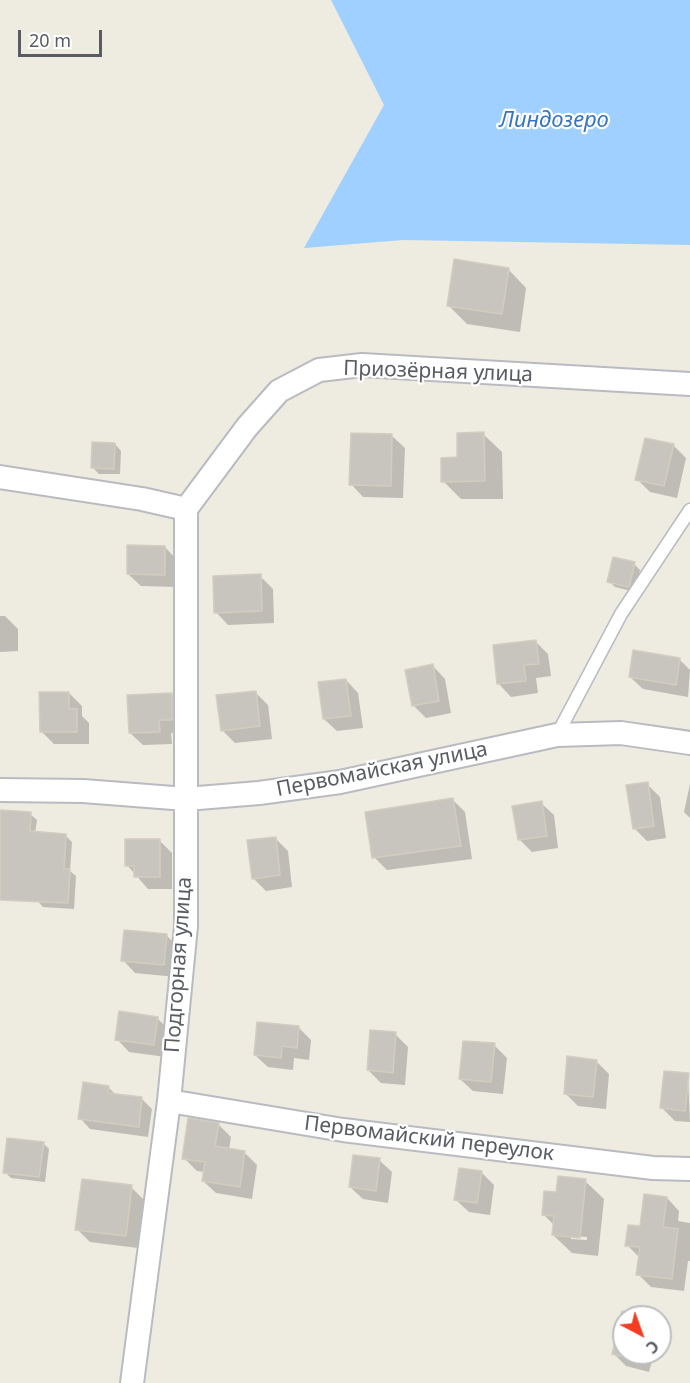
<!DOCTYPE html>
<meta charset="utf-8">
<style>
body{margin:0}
#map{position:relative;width:690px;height:1383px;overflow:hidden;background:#eeebe1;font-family:"Noto Sans",sans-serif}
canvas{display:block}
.north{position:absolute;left:612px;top:1305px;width:60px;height:60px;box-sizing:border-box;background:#fff;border:2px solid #bdbec1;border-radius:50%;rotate:139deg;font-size:16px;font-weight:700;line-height:24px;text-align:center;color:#595d63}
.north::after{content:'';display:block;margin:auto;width:21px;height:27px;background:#f33c21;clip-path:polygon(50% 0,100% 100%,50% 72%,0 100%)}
.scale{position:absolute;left:18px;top:30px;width:84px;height:27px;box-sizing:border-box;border:3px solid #595d63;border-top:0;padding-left:8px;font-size:18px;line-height:21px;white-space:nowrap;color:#595d63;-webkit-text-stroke:4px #fff;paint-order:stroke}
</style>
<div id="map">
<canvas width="690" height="1383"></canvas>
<div class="north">С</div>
<div class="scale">20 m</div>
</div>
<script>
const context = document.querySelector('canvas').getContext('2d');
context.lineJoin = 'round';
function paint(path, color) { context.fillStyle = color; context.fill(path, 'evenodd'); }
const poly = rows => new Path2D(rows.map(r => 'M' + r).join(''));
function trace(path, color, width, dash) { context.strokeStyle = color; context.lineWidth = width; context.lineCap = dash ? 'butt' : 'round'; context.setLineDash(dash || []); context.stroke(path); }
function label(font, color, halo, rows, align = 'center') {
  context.font = font + ' "Noto Sans",sans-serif'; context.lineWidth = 4.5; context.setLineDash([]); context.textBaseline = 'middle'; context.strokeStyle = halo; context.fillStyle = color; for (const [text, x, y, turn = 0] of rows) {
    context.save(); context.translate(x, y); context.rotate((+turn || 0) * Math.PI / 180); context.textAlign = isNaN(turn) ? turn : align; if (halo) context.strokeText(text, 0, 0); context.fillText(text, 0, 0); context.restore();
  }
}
paint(poly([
 [331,0,690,0,690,245,403,240,304,248,384,105]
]), '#9fd0ff');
paint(poly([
 [508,269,526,288,520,332,467,324,448,305],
 [483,434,502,452,503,499,461,499,443,481,459,459],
 [392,436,405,448,403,498,363,497,351,484],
 [115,444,121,451,120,474,99,474,93,468],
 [673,445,686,458,677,498,650,492,637,479],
 [165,547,177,560,177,587,141,586,128,574],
 [634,564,640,570,635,592,615,587,609,581],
 [260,576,273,589,274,623,228,625,216,612],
 [0,616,5,616,18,629,18,651,0,652],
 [536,642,548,654,551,676,536,678,538,693,511,697,499,684],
 [679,659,690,670,688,697,643,689,630,677],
 [433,666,445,679,451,713,426,718,413,705],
 [346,680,358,693,363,728,337,731,324,719],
 [255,692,268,705,272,739,235,743,222,730],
 [69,693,82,706,82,716,89,723,89,744,54,744,41,731],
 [171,694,184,707,185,732,171,733,172,744,143,745,130,733],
 [647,784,660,797,666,838,647,841,634,828],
 [690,784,690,818,684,812],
 [452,799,465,812,472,859,387,870,374,857],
 [541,803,554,815,558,848,532,852,519,839],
 [0,811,30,814,37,820,35,833,65,835,72,842,70,871,76,876,74,909,43,907,0,860],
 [275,838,288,851,292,887,266,891,253,878],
 [159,840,172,853,172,889,148,889,127,865],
 [166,935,179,948,176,977,135,973,123,960],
 [157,1018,170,1031,166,1057,129,1052,117,1039],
 [298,1027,311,1040,309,1060,294,1058,293,1070,268,1067,255,1055],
 [395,1034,408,1047,405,1085,381,1083,368,1070],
 [494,1045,507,1058,503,1094,473,1091,460,1079],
 [596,1061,609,1074,606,1109,578,1106,565,1093],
 [688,1075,690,1122,675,1121,662,1108],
 [108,1087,117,1096,142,1099,152,1109,148,1137,90,1129,80,1118],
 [218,1124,231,1137,229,1150,244,1152,257,1165,252,1199,216,1193,203,1181,205,1172,197,1171,184,1158],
 [43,1143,49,1149,45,1182,11,1178,5,1172],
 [379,1160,392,1172,388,1203,363,1199,350,1187],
 [481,1172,494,1185,490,1215,469,1212,456,1200],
 [585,1181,604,1199,598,1256,572,1253,553,1235,554,1225,543,1214,557,1194],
 [571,1236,587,1237,587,1240,571,1239],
 [131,1187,144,1200,138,1248,90,1242,77,1229],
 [667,1198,679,1211,678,1221,690,1223,690,1261,688,1261,684,1291,651,1287,638,1274,640,1258,627,1245],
 [623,1312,644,1317,624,1317,624,1353,654,1353,649,1372,626,1366,613,1353]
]), '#0003');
const building = poly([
 [454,259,509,268,502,314,447,306,454,259],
 [484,432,485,481,441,482,441,458,457,457,457,433,484,432],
 [351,433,392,434,391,486,349,485,351,433],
 [645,438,674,444,664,486,635,480,645,438],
 [92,442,115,443,114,469,91,468,92,442],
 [127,545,165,546,165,575,127,574,127,545],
 [613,557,635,562,629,587,607,582,613,557],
 [261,574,262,611,214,613,213,576,261,574],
 [536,640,539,664,524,665,526,681,497,684,493,645,536,640],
 [633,650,680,658,676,685,629,677,633,650],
 [433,664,439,701,412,706,405,670,433,664],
 [346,679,351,716,323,719,318,682,346,679],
 [256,691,260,726,221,731,216,695,256,691],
 [39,692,69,692,69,709,77,709,77,732,40,732,39,692],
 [172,693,172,720,159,720,160,732,129,733,127,695,172,693],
 [648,782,654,826,633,829,626,785,648,782],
 [453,798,461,846,372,858,365,812,453,798],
 [542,801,547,836,518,840,512,806,542,801],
 [0,810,31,812,30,831,66,834,64,869,70,869,68,903,0,900,0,810],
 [276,837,280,875,252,879,247,840,276,837],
 [125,839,160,839,160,877,134,877,134,866,125,866,125,839],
 [124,930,167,934,164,965,121,961,124,930],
 [119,1011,158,1017,154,1045,115,1040,119,1011],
 [257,1022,299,1026,297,1048,282,1046,281,1058,254,1055,257,1022],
 [370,1030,396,1032,393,1073,367,1070,370,1030],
 [463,1041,495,1043,491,1082,459,1079,463,1041],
 [567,1056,597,1060,593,1097,564,1094,567,1056],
 [664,1071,689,1073,685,1111,660,1108,664,1071],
 [83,1082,109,1086,108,1093,142,1097,139,1127,78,1119,83,1082],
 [188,1118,219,1123,215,1146,245,1151,240,1187,202,1181,205,1162,182,1159,188,1118],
 [7,1138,44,1142,39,1177,3,1173,7,1138],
 [353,1155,380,1158,376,1191,349,1187,353,1155],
 [459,1168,482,1171,477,1203,454,1200,459,1168],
 [558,1176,586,1179,580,1238,552,1235,554,1216,542,1215,544,1191,556,1192,558,1176],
 [82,1179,132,1185,126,1236,75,1230,82,1179],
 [644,1194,667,1197,663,1227,678,1229,672,1279,636,1275,640,1247,625,1246,628,1225,640,1226,644,1194],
 [622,1311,647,1316,624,1317,624,1353,639,1353,637,1360,612,1354,622,1311]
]);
paint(building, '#c8c5be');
trace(building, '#d2cdbf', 1.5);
const service = poly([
 [557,735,621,614,690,510]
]);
const minor = poly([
 [0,477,142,499,186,509],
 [186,509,247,427,279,391,319,370,362,365,690,384],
 [0,790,83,791,186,799,259,793,340,782,557,735,621,733,690,743],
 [169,1101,343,1130,653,1168,690,1169],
 [132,1383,169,1101,186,926,186,509]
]);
trace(service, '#b9bbc1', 15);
trace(minor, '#b9bbc1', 26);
trace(service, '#fff', 12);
trace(minor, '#fff', 22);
label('21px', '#595d63', '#fff', [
 ["Приозёрная улица",438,372,2],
 ["Первомайская улица",382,770,-11],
 ["Подгорная улица",179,965,-86],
 ["Первомайский переулок",429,1139,7]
]);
label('italic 22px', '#3974c0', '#fff', [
 ["Линдозеро",554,121]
]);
</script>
